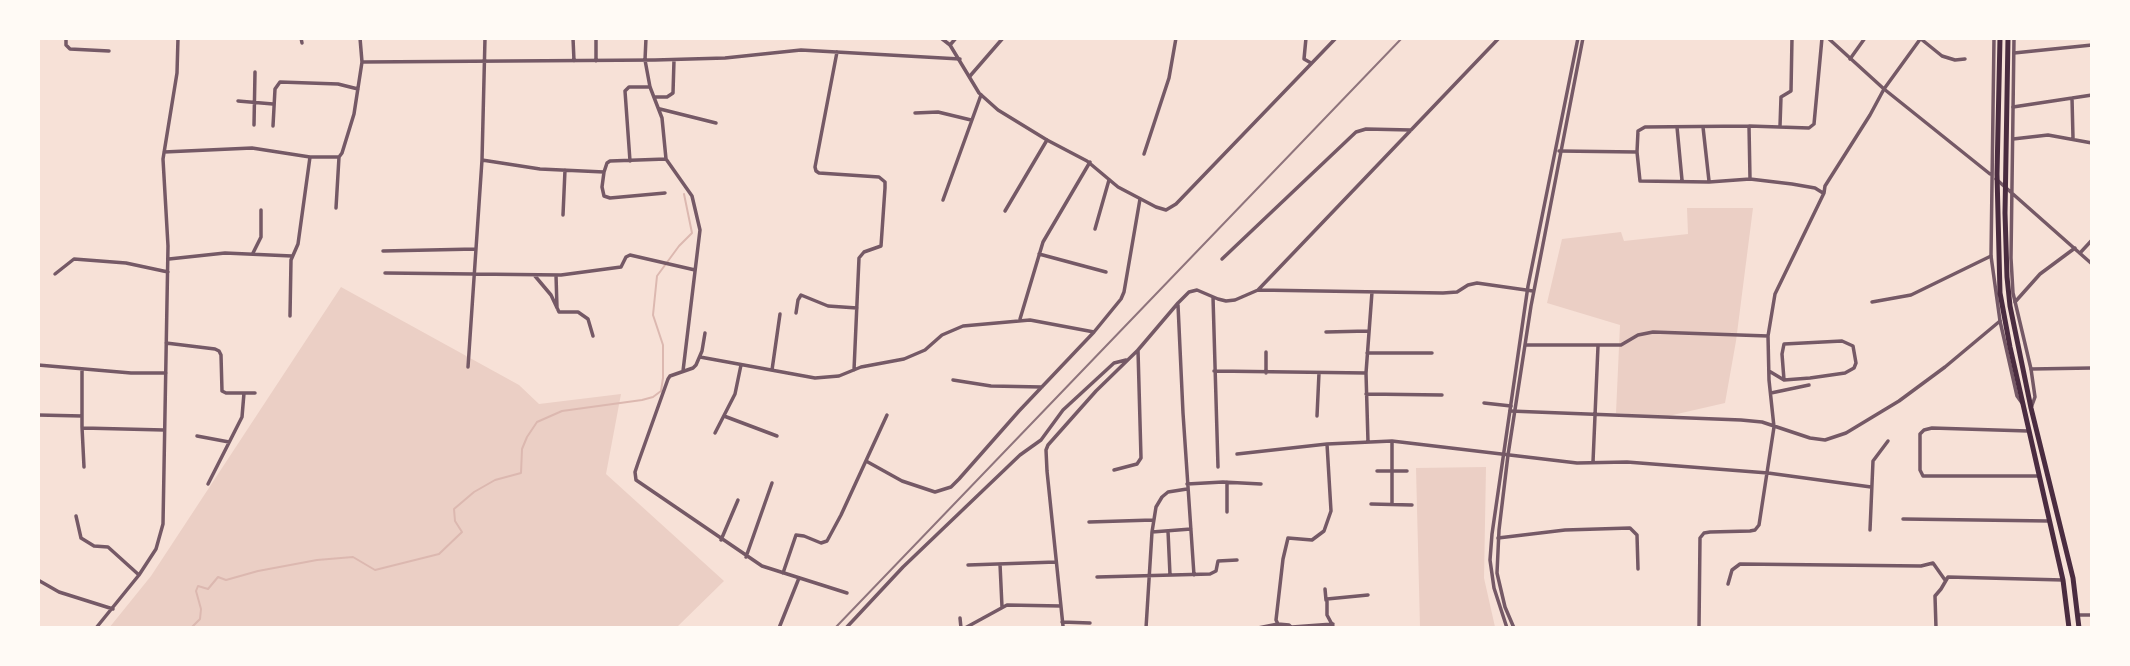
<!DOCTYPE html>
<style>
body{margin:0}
#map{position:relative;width:2130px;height:666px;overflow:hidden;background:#f7e1d7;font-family:Lora,serif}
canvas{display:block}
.frame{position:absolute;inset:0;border:40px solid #fffaf5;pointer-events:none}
</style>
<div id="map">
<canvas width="2130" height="666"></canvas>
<div class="frame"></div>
</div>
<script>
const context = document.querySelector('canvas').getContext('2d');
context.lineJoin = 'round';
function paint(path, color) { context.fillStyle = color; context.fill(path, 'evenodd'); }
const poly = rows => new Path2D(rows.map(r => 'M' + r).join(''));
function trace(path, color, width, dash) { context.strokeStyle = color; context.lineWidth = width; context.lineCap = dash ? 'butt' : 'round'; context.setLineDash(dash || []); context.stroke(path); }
paint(poly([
 [1687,208,1753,208,1736,341,1725,403,1664,417,1616,413,1620,325,1547,303,1562,239,1621,232,1624,241,1688,234],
 [341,287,519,385,539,404,621,394,606,474,724,581,677,627,109,628,151,576],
 [1486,467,1484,578,1495,627,1420,627,1416,468]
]), '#ebcfc5');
trace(poly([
 [191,628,200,619,201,609,196,591,198,586,208,589,218,577,226,580,258,571,317,560,353,557,375,570,439,554,462,532,455,521,454,509,474,492,495,480,521,473,522,449,527,437,537,422,562,411,642,400,653,397,661,391,663,378,663,345,653,315,657,276,679,246,692,233,684,194]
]), '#dcb8b0', 2);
trace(poly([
 [66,38,66,45,70,49,109,51],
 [301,38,302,43],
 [573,38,574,61],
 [596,38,596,61],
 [646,38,645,60,650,87,662,118,666,159,692,196,700,230,683,371],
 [1306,38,1304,59,1311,63],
 [1921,39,1942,56,1955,60,1965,59],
 [950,45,956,38],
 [837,52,815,167,816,171,819,173,879,177,885,182,885,188,881,246,864,252,859,258,854,370],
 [2014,53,2092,45],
 [1850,59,1865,38],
 [362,62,655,60,725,58,801,50,960,59],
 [970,76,1003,38],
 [655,97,667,97,673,93,674,60],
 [2072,98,2073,138],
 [238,101,273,104],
 [2013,107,2092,95],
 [660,109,716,123],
 [915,113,938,112,971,120],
 [254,125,255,72],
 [273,126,275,89,280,82,338,84,358,89],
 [1780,126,1781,97,1791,91,1792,38],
 [1677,127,1682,180],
 [1703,127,1709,181],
 [2013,139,2048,135,2092,143],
 [1559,151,1637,152,1638,131,1645,127,1749,126],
 [164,152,252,148,310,157,339,157,342,153,354,114,362,62,360,38],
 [1637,152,1640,181,1709,182,1750,179,1792,184,1815,188,1823,193],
 [1144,154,1169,78,1176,38],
 [482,160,540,169,604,172],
 [630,161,625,91,629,87,650,87],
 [1750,179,1749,126,1809,128,1814,124,1822,38],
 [665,193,610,198,604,196,602,187,604,172,607,163,610,161,666,159],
 [943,200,981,95],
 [336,208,339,157],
 [1005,211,1047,140],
 [563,215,565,170],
 [1095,229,1109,180],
 [383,251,476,249],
 [253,253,261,237,261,210],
 [2080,253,2092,240],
 [1039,254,1106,272],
 [169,259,225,253,292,256],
 [1222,259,1356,132,1366,129,1411,130],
 [385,273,561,275,621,267,626,257,630,255,695,270],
 [55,274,74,259,126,263,168,272],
 [556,275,557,308],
 [535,276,551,295,559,312,578,312,588,319,593,336],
 [1258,290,1443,293,1457,292,1468,285,1477,283,1533,291],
 [1213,297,1218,467],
 [1872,302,1911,295,1991,256],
 [2015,302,2040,274,2075,248],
 [1178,305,1183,413,1194,575],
 [796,313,798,300,801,295,828,306,857,308],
 [290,316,291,260,298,244,310,157],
 [1020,319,1043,242,1090,162],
 [1326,332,1368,331],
 [705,333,702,351,696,365,693,368,670,376,668,379,638,463,635,472,636,480,762,566,847,593],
 [166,343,215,349,219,351,221,355,222,391,226,393,255,393],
 [1526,345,1621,345,1638,335,1653,332,1768,336],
 [1367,353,1432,353],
 [700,357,815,378,839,376,861,367,904,359,925,350,942,335,963,326,1030,320,1094,332],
 [38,365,131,373,166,373],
 [468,367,482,160,485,38],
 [82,369,82,427,84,467],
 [2031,369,2092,368],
 [772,370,780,314],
 [1214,371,1366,373],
 [1769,371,1784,380,1810,378,1845,373,1854,368,1856,363,1853,346,1842,341,1784,344,1782,354,1784,380],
 [1266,373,1266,352],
 [953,380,991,386,1042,387],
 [1771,393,1809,385],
 [1366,394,1442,395],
 [1484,403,1511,406],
 [1510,411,1741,420,1762,422,1810,438,1825,440,1846,433,1899,401,1945,367,2000,321],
 [38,415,82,416],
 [724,416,777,436],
 [1317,416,1319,373],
 [83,428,164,430],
 [2028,431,1932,428,1924,430,1920,434,1920,470,1923,476,2038,476],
 [715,433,735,394,741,365],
 [197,436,229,442],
 [1368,442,1366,373,1372,292],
 [1237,454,1327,444,1392,441,1577,463,1627,462,1768,473,1871,487],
 [866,461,902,481,935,492,951,487,959,479,1019,411,1094,332,1121,299,1124,292,1140,199],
 [1593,462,1598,346],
 [1114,470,1137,464,1141,458,1138,350],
 [1377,471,1407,471],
 [1227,482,1227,512],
 [208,484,242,417,244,393],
 [1187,484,1223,482,1261,484],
 [1392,503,1392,441],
 [1371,504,1412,505],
 [76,516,81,538,94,546,108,547,139,575],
 [1903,519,2049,521],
 [1089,522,1153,520],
 [1870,530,1873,461,1888,441],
 [1168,531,1170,575],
 [1152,532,1156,507,1162,497,1168,492,1187,489],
 [1498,538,1565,530,1630,528,1637,535,1638,569],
 [721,540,738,500],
 [746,557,772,483],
 [1000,564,1002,607],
 [968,565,1056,562],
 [783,573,796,535,804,536,821,543,827,541,841,515,887,415],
 [1097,577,1210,574,1216,571,1218,561,1237,560],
 [38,580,59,592,113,609],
 [1728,584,1732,570,1740,564,1921,566,1933,563,1945,580],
 [1325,589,1326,600],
 [2079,615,2092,615],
 [960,618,961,628],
 [1062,622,1090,623],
 [1063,626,1047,471,1046,450,1048,445,1096,391,1138,350,1178,303,1189,292,1197,290,1218,299,1226,301,1235,300,1258,290,1499,38],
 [1292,627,1333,624],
 [96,628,139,575,156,549,163,524,168,246,163,159,177,73,178,38],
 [779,628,799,578],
 [846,628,903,567,1020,455,1041,440,1063,410,1114,363,1126,360],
 [965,628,1007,605,1061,606],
 [1146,628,1152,532,1191,529],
 [1258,628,1278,624],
 [1292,628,1289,625,1278,624,1276,620,1283,559,1288,538,1312,540,1324,531,1331,511,1327,444],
 [1334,628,1327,615,1327,599,1368,595],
 [1699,628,1700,538,1704,533,1710,532,1750,531,1755,530,1759,525,1774,427,1769,380,1768,336,1775,294,1824,193,1825,186,1870,115,1884,89],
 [1936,628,1935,596,1941,589,1948,577,2063,580]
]), '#755966', 3.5);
trace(poly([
 [941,38,950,45,979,93,998,110,1047,140,1087,161,1118,187,1156,207,1166,210,1176,204,1336,38],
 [1828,38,1884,89,1990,174],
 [1994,38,1991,256,2000,321,2017,396,2022,403],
 [2014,38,2011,258,2013,293,2031,369,2035,397,2031,408],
 [1884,89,1921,38],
 [1996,179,2092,264],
 [1507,628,1494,588,1490,560,1492,534,1528,286,1578,38],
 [1514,628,1505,607,1497,573,1499,530,1508,455,1531,306,1583,38]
]), '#755966', 3.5);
trace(poly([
 [2000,38,1997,174,2000,293,2010,347,2063,580,2069,628],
 [2008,38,2005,213,2007,277,2010,306,2031,408,2073,578,2079,628]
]), '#4a2c40', 5);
trace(poly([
 [835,628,1402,38]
]), '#8f747c', 2);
</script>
